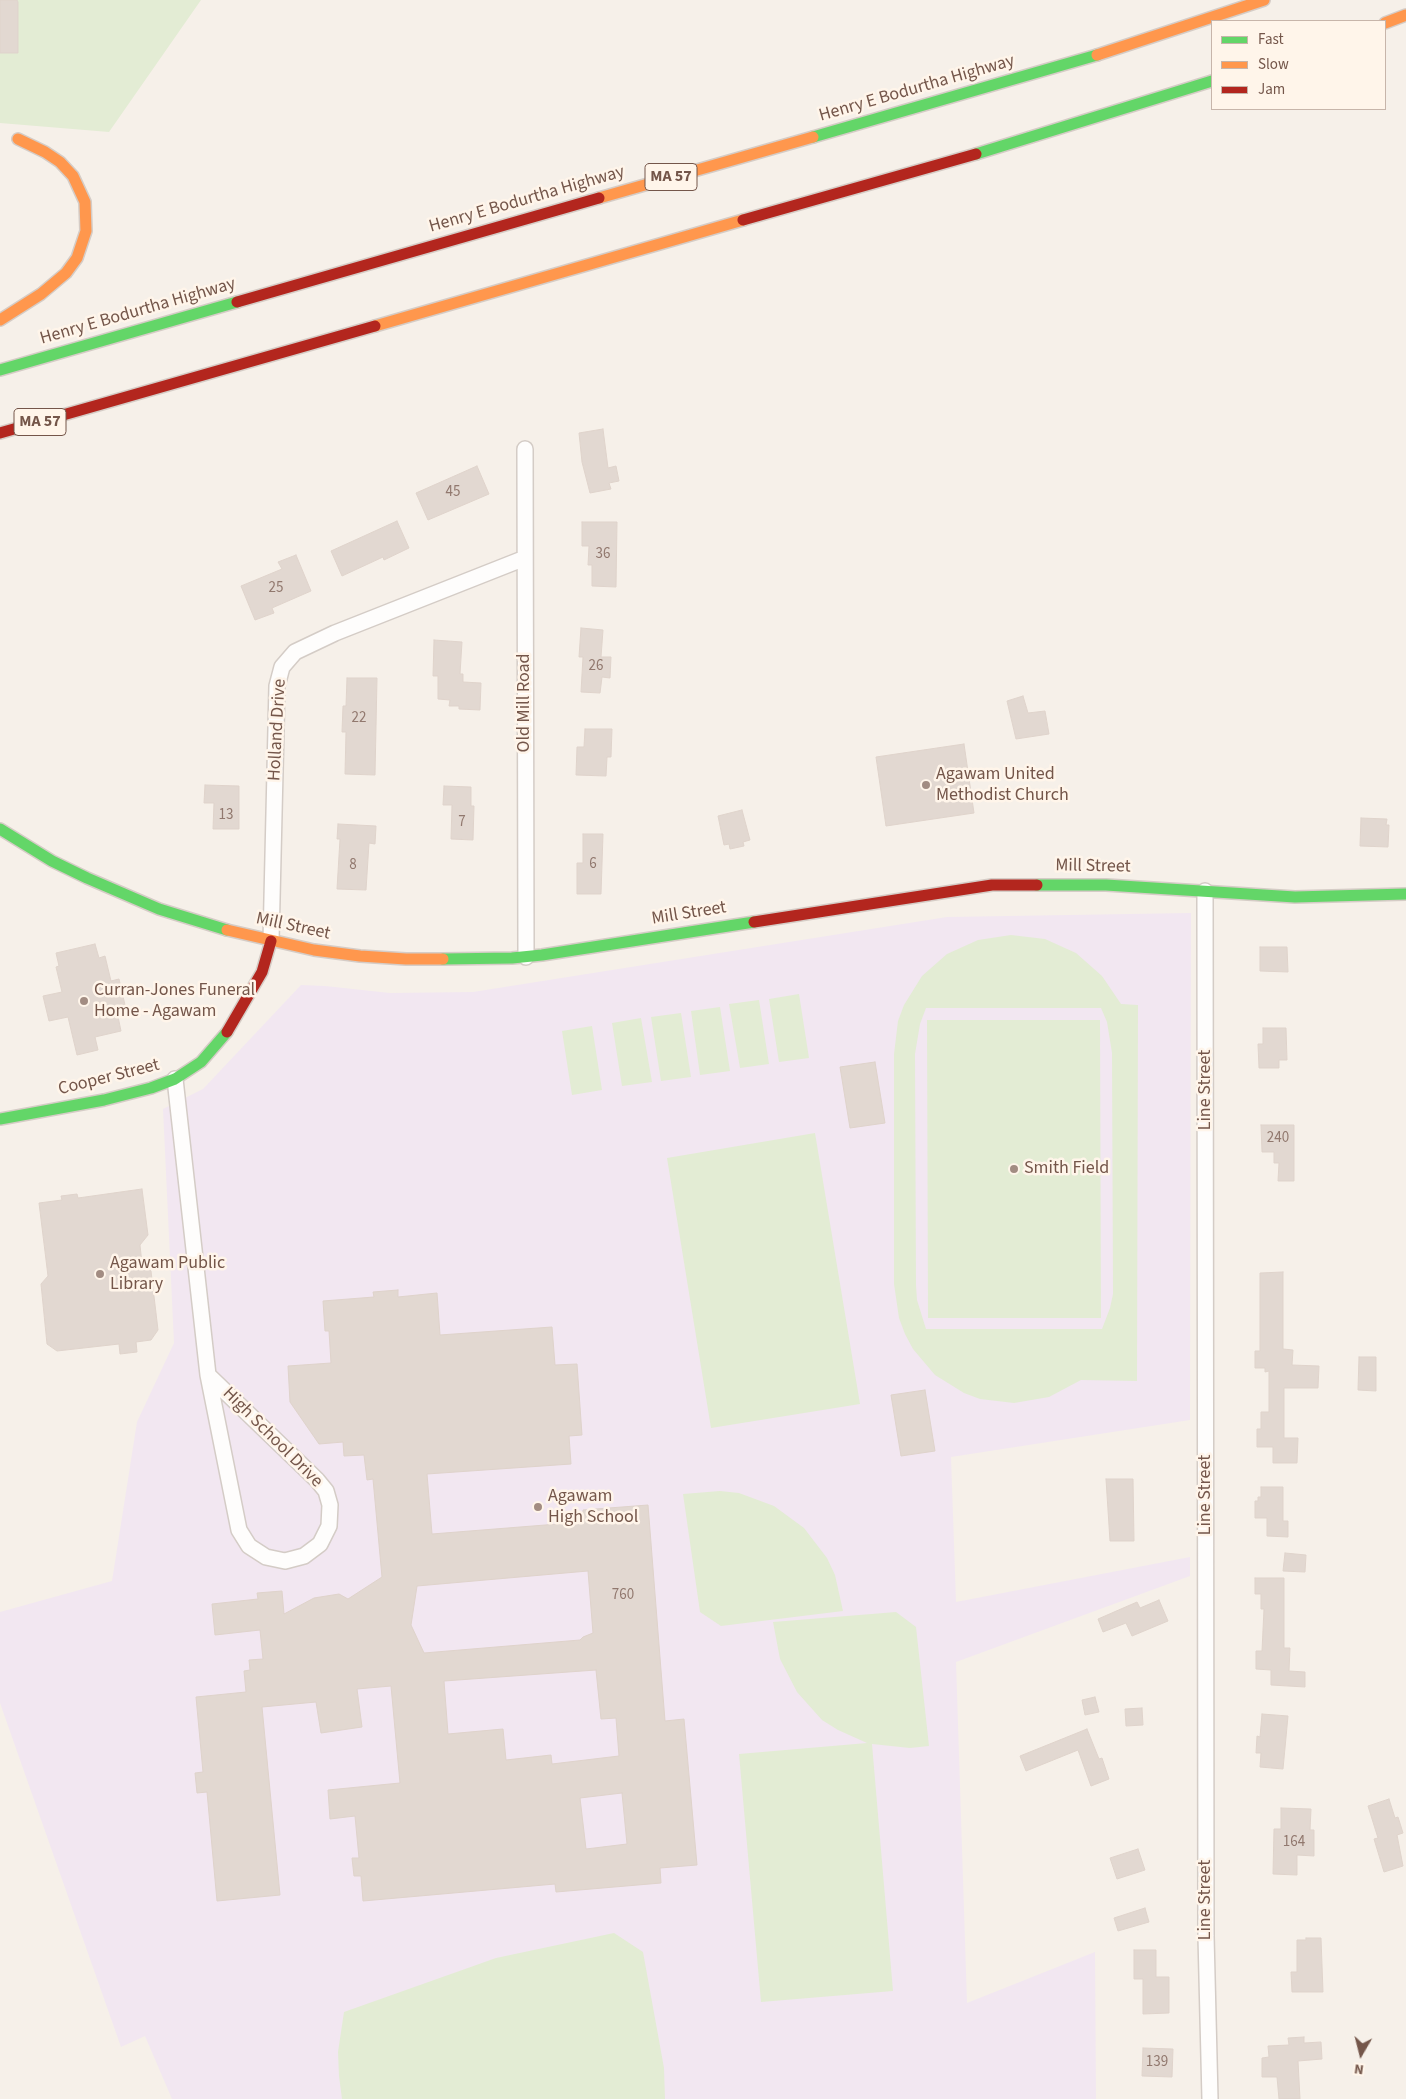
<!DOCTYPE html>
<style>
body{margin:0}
#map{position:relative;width:1406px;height:2099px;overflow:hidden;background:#f6f0e9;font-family:"Source Sans 3",sans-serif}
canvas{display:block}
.legend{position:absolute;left:1211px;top:20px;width:175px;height:90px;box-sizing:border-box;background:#fff5ea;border:1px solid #c7b5aa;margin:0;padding:6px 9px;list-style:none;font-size:15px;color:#74564a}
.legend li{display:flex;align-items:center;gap:10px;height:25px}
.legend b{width:25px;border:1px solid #c7b5aa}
.north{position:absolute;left:1336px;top:2029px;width:50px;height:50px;-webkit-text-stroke:4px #fff5ea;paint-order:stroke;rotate:188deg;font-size:14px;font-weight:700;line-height:20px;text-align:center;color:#74564a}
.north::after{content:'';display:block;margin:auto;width:18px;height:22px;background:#74564a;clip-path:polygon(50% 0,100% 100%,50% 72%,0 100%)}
</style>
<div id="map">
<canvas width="1406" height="2099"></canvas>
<ul class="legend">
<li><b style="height:6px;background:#63d668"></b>Fast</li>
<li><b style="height:6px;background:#ff974d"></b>Slow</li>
<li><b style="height:6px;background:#b3261e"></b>Jam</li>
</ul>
<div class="north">N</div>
</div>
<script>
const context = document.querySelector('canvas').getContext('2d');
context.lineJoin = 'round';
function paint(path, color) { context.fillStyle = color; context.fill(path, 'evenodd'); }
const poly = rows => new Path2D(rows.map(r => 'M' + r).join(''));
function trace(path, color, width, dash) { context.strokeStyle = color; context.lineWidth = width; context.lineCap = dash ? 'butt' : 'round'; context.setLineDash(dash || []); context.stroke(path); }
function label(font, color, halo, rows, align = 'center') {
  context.font = font + ' "Source Sans 3",sans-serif'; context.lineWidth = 5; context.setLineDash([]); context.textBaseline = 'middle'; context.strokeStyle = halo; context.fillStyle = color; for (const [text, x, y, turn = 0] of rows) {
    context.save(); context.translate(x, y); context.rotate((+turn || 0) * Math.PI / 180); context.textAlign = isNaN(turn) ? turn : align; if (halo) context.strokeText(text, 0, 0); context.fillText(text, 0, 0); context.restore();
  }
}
paint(poly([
 [1191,913,1190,1420,951,1457,956,1602,1190,1557,1190,1576,956,1662,967,2003,1095,1952,1096,2099,172,2099,145,2036,121,2047,0,1703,0,1612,112,1581,137,1422,174,1343,163,1109,203,1089,301,985,325,986,390,993,473,992,947,917]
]), '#f2e7f1');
paint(poly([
 [0,0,201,0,109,132,0,123],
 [1011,935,1045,939,1076,953,1102,976,1121,1004,1138,1005,1137,1381,1081,1380,1049,1397,1014,1403,980,1399,964,1393,935,1375,913,1349,905,1334,899,1318,894,1284,894,1054,898,1021,904,1005,922,976,947,954,978,940],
 [926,1008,1101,1008,1107,1022,1112,1053,1113,1294,1110,1308,1102,1329,926,1329,917,1300,916,1285,915,1054,920,1024],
 [799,994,809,1058,779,1062,769,999],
 [759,1000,769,1064,740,1068,729,1004],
 [720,1007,730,1071,700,1075,691,1011],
 [681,1013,691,1077,661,1081,651,1017],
 [641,1018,652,1082,622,1086,612,1023],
 [927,1020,1100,1020,1101,1318,928,1318],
 [592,1026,602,1090,572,1095,562,1031],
 [815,1133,860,1404,711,1428,667,1158],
 [720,1491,739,1493,774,1506,804,1528,827,1558,835,1575,843,1611,721,1626,700,1612,683,1494],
 [896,1612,916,1627,929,1746,910,1748,872,1744,893,1991,761,2002,739,1754,867,1743,838,1730,822,1720,797,1692,780,1659,773,1622],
 [614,1933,643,1952,664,2068,665,2099,342,2099,339,2076,338,2052,344,2012,496,1958]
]), '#e3ecd4');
const building = poly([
 [0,0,17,0,18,2,18,53,0,53,0,0],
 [603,429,608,468,616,466,619,481,609,483,611,489,590,493,582,462,579,433,603,429],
 [477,466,489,494,428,520,416,493,477,466],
 [397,521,409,548,384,560,383,557,342,576,331,551,397,521],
 [582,522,617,522,616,587,592,586,592,565,588,565,589,546,582,546,582,522],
 [296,555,311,591,272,608,274,613,255,620,241,586,282,569,278,562,296,555],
 [581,628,603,630,601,657,611,657,610,678,602,677,600,693,581,692,583,657,579,657,581,628],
 [434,640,462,642,460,674,463,674,463,682,481,683,480,710,459,709,459,706,449,706,450,700,438,699,438,676,433,676,434,640],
 [347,678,377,678,375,775,345,774,346,732,342,732,343,706,346,706,347,678],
 [1023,696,1028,713,1045,711,1049,734,1016,739,1007,701,1023,696],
 [585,729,612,729,611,757,607,757,606,776,576,775,577,747,584,747,585,729],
 [964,744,974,813,886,826,876,757,964,744],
 [205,785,239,786,239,829,213,829,214,803,204,803,205,785],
 [444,786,471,787,471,806,474,806,473,840,451,839,452,805,443,805,444,786],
 [742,810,750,840,743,842,744,846,730,849,729,844,724,845,718,816,742,810],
 [1361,818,1387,819,1386,825,1389,825,1388,847,1360,846,1361,818],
 [338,824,376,826,375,844,369,843,366,890,337,889,340,839,337,839,338,824],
 [583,834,603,834,601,894,577,894,577,863,583,863,583,834],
 [95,944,99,958,105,956,111,981,119,979,125,1005,116,1007,121,1031,95,1037,98,1050,77,1055,68,1017,49,1021,43,996,62,992,56,967,59,966,56,953,95,944],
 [1260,947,1287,947,1288,972,1260,971,1260,947],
 [1263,1028,1286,1028,1287,1060,1279,1060,1279,1068,1259,1068,1258,1044,1263,1044,1263,1028],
 [875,1062,885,1123,850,1128,840,1067,875,1062],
 [1261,1125,1294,1125,1294,1181,1278,1181,1279,1163,1274,1163,1274,1152,1262,1152,1261,1125],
 [142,1189,148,1235,140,1245,142,1264,151,1271,158,1330,151,1340,136,1342,137,1352,120,1354,119,1344,57,1351,47,1344,41,1284,48,1276,39,1203,62,1200,61,1196,77,1194,78,1198,142,1189],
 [1283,1272,1283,1349,1293,1350,1292,1365,1319,1366,1318,1388,1284,1388,1284,1438,1298,1438,1297,1463,1273,1463,1273,1447,1257,1447,1257,1429,1261,1429,1261,1412,1269,1412,1269,1371,1265,1372,1265,1368,1255,1368,1255,1351,1260,1351,1260,1273,1283,1272],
 [398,1290,398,1297,437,1293,440,1335,552,1327,555,1365,577,1364,582,1435,569,1436,571,1464,427,1474,432,1534,583,1522,583,1510,648,1505,665,1721,684,1719,697,1865,660,1868,661,1883,556,1892,555,1884,363,1901,361,1876,354,1876,352,1858,359,1858,355,1816,330,1819,328,1790,400,1783,391,1686,357,1689,362,1727,321,1733,316,1702,262,1707,280,1895,217,1901,207,1792,197,1793,195,1773,203,1772,196,1697,246,1692,244,1671,250,1670,249,1660,263,1659,260,1630,215,1635,212,1604,258,1599,257,1593,282,1591,284,1614,314,1598,339,1594,348,1599,382,1577,373,1479,367,1480,364,1455,344,1456,343,1442,319,1444,290,1402,288,1366,331,1363,329,1331,325,1331,323,1301,374,1297,373,1292,398,1290],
 [588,1571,593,1633,583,1637,580,1640,424,1653,411,1625,417,1586,588,1571],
 [596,1670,601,1719,616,1718,619,1756,552,1764,551,1755,506,1760,503,1729,448,1734,444,1681,596,1670],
 [622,1793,627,1844,586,1849,580,1798,622,1793],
 [1359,1357,1376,1357,1376,1391,1358,1390,1359,1357],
 [925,1390,935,1451,901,1456,891,1395,925,1390],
 [1106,1479,1133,1479,1134,1541,1110,1541,1106,1479],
 [1261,1487,1283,1487,1283,1521,1288,1521,1288,1537,1267,1536,1267,1518,1255,1518,1255,1501,1258,1501,1258,1497,1261,1497,1261,1487],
 [1285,1553,1306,1555,1305,1572,1283,1571,1285,1553],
 [1255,1578,1284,1578,1284,1648,1290,1648,1289,1671,1305,1672,1305,1687,1271,1685,1271,1670,1256,1669,1256,1651,1262,1651,1264,1609,1261,1609,1261,1594,1255,1594,1255,1578],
 [1159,1600,1168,1621,1132,1636,1126,1623,1103,1632,1098,1619,1137,1602,1140,1608,1159,1600],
 [1095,1697,1099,1712,1085,1715,1082,1700,1095,1697],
 [1142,1708,1143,1725,1126,1726,1125,1709,1142,1708],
 [1262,1714,1288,1716,1283,1769,1260,1767,1261,1753,1256,1753,1257,1736,1260,1737,1262,1714],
 [1087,1729,1099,1759,1102,1758,1109,1779,1091,1786,1078,1750,1026,1771,1020,1756,1087,1729],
 [1389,1799,1395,1818,1398,1817,1403,1833,1397,1835,1403,1866,1384,1872,1374,1839,1378,1838,1368,1806,1389,1799],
 [1281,1808,1311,1809,1310,1830,1314,1830,1314,1856,1297,1855,1297,1875,1273,1874,1274,1829,1281,1829,1281,1808],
 [1138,1849,1145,1870,1117,1879,1110,1858,1138,1849],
 [1145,1908,1149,1922,1118,1931,1114,1918,1145,1908],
 [1306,1938,1321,1938,1323,1992,1292,1992,1291,1972,1297,1972,1297,1940,1306,1940,1306,1938],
 [1134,1950,1156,1950,1156,1977,1169,1977,1169,2013,1143,2014,1143,1979,1134,1979,1134,1950],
 [1304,2037,1304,2043,1321,2042,1322,2059,1298,2061,1300,2099,1279,2099,1277,2077,1262,2077,1262,2058,1269,2057,1268,2046,1289,2045,1288,2038,1304,2037],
 [1143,2048,1173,2049,1172,2077,1142,2076,1143,2048]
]);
paint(building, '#e2d8d1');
trace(building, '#dfd3cb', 1);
const street = poly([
 [525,449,526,957],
 [1205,891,1206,1936,1210,2099],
 [271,941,277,686,282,667,295,652,335,633,525,558],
 [175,1079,208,1375,239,1530,249,1546,266,1557,285,1561,304,1556,320,1544,329,1526,330,1505,326,1491,317,1480,208,1375]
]);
const fast = poly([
 [813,137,1097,55],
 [976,154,1212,81],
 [0,370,237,302],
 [0,829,52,861,87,878,159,909,227,930],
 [1037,885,1106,885,1295,897,1406,894],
 [443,959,512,958,542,955,754,922],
 [0,1119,104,1100,151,1088,175,1079,201,1062,227,1032]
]);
const slow = poly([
 [1385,23,1406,15],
 [1097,55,1264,0],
 [599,198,813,137],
 [0,320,41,294,66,273,77,258,86,231,85,202,73,176,60,162,45,152,18,139],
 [375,326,743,220],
 [227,930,314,950,360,956,406,959,443,959]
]);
const jam = poly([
 [743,220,976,154],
 [237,302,599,198],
 [0,433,375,326],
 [754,922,992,885,1037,885],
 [227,1032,262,972,271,941]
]);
trace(street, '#d4ccc6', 18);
trace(fast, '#d5ccc6', 14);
trace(slow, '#d5ccc6', 14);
trace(jam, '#d5ccc6', 14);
trace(street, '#fefdfc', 15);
trace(fast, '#63d668', 11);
trace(slow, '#ff974d', 11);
trace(jam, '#b3261e', 11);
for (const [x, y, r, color] of [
 [926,785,5,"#a28c82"],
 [84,1001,5,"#a28c82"],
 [1014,1169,5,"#a28c82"],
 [100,1274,5,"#a28c82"],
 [538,1507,5,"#a28c82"]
]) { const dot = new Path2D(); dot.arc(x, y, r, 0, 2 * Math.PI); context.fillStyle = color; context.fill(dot); trace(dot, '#fff5ea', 2); }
label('15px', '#91786e', null, [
 ["45",453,493],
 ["36",603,555],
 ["25",276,589],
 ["26",596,667],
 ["22",359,719],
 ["13",226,816],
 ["7",462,823],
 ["6",593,865],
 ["8",353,866],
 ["240",1278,1139],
 ["760",623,1596],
 ["164",1294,1843],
 ["139",1157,2063]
]);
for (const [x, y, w] of [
 [671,177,52],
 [40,422,52]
]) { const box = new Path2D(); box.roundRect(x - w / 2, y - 13.5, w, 27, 4); context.fillStyle = '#fff5ea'; context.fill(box); trace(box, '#74564a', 1); }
label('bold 16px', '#74564a', null, [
 ["MA 57",671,177],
 ["MA 57",40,422]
]);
label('18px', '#74564a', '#fff5ea', [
 ["Henry E Bodurtha Highway",917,89,-16],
 ["Henry E Bodurtha Highway",527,200,-16],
 ["Henry E Bodurtha Highway",138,312,-16],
 ["Old Mill Road",525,703,-90],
 ["Holland Drive",278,730,-87],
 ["Mill Street",1093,867,1],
 ["Mill Street",689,914,-9],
 ["Mill Street",293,927,12],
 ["Cooper Street",109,1078,-14],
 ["Line Street",1206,1090,-90],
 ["High School Drive",272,1438,45],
 ["Line Street",1206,1495,-90],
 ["Line Street",1206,1900,-90]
]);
label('18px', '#74564a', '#fff5ea', [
 ["Agawam United",936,775],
 ["Methodist Church",936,796],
 ["Curran-Jones Funeral",94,991],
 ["Home - Agawam",94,1012],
 ["Smith Field",1024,1169],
 ["Agawam Public",110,1264],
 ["Library",110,1285],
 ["Agawam",548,1497],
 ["High School",548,1518]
], 'left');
</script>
